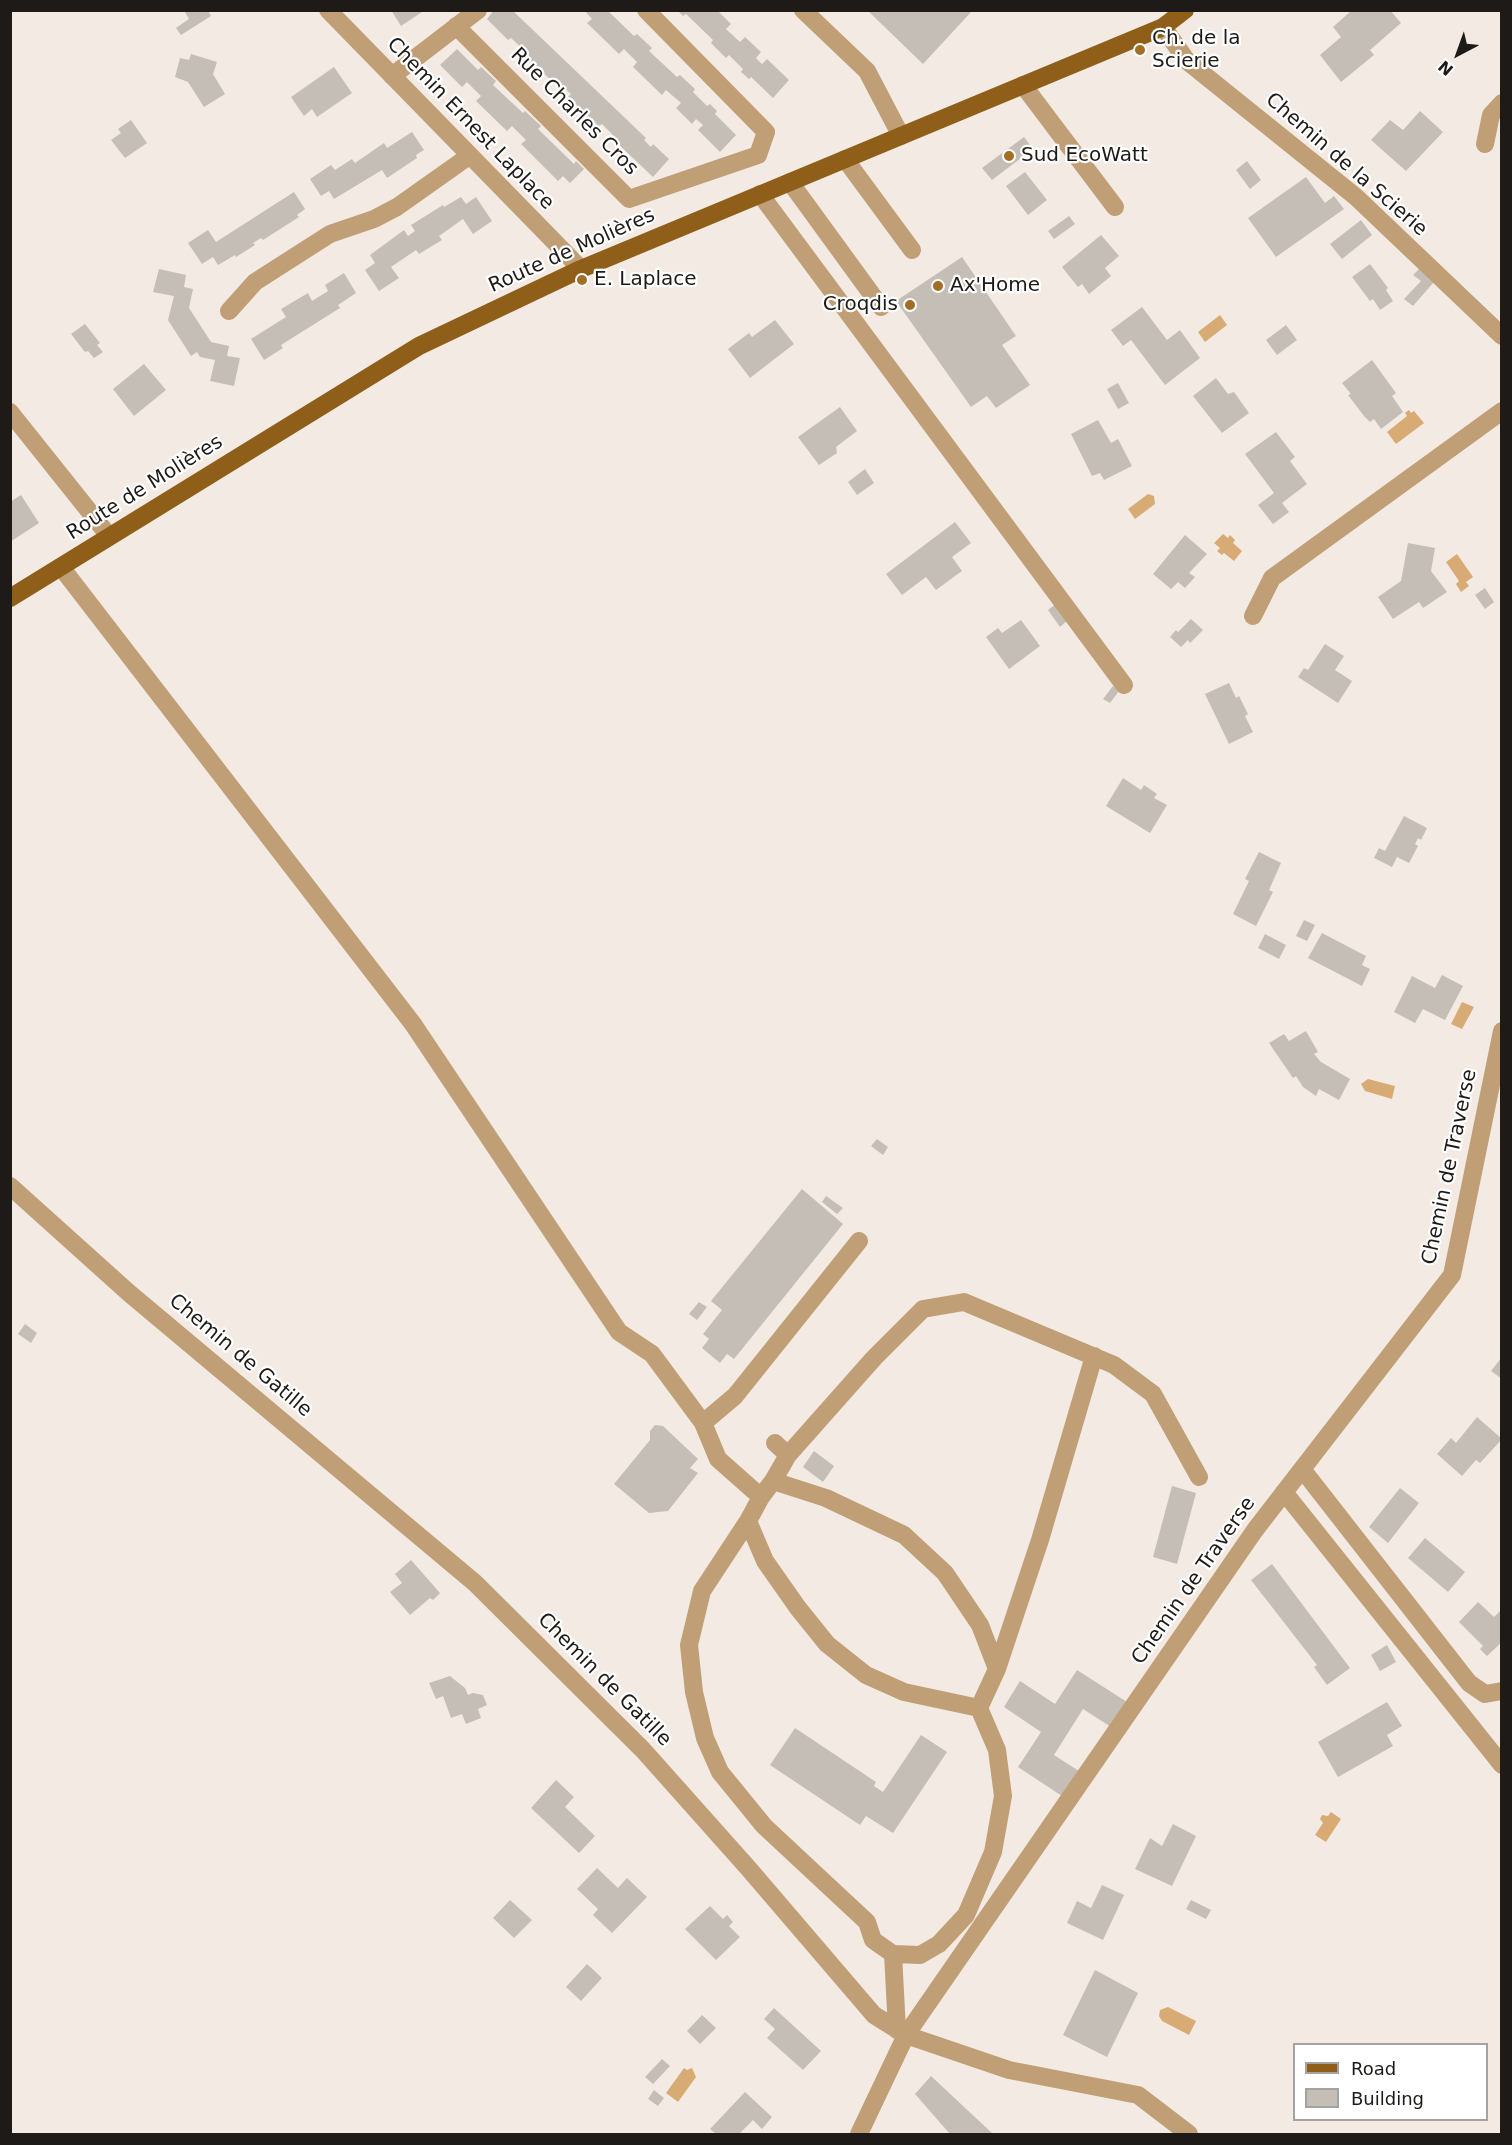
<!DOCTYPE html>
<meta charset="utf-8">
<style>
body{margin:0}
#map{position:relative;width:1512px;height:2145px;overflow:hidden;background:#f3ebe3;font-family:"DejaVu Sans",sans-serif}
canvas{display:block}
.frame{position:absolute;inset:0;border:12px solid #1d1a17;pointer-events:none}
.legend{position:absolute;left:1293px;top:2043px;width:195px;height:78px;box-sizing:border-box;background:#fff;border:2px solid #a5a3a2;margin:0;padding:8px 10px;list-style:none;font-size:18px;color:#1d1a17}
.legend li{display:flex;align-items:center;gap:12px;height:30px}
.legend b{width:30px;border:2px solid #a5a3a2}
.north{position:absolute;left:1428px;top:24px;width:60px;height:60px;-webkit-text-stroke:4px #fff;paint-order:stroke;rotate:221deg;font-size:16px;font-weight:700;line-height:24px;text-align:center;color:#1d1a17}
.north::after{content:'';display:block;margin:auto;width:21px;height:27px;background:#1d1a17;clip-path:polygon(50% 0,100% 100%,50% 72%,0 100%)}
</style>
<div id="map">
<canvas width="1512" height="2145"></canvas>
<div class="frame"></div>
<ul class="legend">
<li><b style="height:8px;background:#8f5f1a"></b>Road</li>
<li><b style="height:16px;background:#c5beb6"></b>Building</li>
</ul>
<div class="north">N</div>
</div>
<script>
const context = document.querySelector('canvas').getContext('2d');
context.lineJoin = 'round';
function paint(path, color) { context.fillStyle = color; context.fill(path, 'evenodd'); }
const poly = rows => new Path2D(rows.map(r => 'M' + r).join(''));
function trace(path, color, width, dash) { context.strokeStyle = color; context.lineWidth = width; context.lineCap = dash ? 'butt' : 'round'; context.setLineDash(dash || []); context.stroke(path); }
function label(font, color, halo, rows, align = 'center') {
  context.font = font + ' "DejaVu Sans",sans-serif'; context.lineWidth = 4.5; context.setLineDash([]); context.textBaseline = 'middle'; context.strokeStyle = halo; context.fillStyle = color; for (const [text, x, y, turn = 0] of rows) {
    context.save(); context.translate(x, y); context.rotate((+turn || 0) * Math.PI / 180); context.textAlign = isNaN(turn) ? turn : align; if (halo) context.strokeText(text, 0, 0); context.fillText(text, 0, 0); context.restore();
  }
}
paint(poly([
 [1220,315,1227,325,1205,342,1198,332],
 [1409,410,1411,413,1414,411,1424,423,1396,444,1387,432,1407,416,1405,413],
 [1148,494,1154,496,1155,504,1135,519,1128,509],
 [1223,534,1228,538,1230,535,1235,540,1233,543,1242,551,1234,561,1224,553,1222,555,1217,551,1220,548,1214,543],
 [1457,554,1473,577,1466,582,1469,586,1461,592,1456,584,1459,581,1446,562],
 [1462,1002,1474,1007,1462,1029,1451,1024],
 [1368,1079,1395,1086,1392,1099,1365,1091,1361,1084],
 [1331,1812,1341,1819,1326,1842,1315,1835,1323,1823,1320,1819,1322,1815,1328,1816],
 [1168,2007,1196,2021,1189,2035,1162,2021,1159,2016,1160,2010],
 [684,2068,687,2070,692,2068,696,2077,678,2102,666,2093]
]), '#d8ab74');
paint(poly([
 [186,10,208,10,211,16,181,35,176,28,189,19,185,12],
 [391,10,425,10,401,26],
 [494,10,512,10,646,138,644,140,651,147,653,144,669,159,653,177,614,140,616,138,602,124,599,126,568,97,571,94,556,81,554,83,523,54,525,51,511,38,508,40,487,19],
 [584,10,607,10,634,36,637,34,652,48,649,51,677,77,680,75,695,89,693,92,707,106,710,104,717,111,715,114,736,135,720,152,698,130,703,125,696,119,692,124,676,108,681,103,666,90,662,95,633,67,637,62,624,49,619,54,587,23,592,19],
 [677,10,717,10,731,24,726,29,740,42,745,37,761,52,756,58,762,64,767,59,789,80,773,98,751,77,749,79,741,72,743,69,729,55,726,58,711,43,713,40,686,14,683,16],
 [867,10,973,10,923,64],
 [1352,10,1390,10,1401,23,1370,50,1374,55,1341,82,1320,55,1341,37,1333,27],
 [457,49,478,70,481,67,496,81,493,85,523,113,525,111,541,126,538,129,574,164,576,161,584,169,570,183,563,176,558,181,521,144,526,140,512,126,507,131,476,101,481,96,467,82,462,87,440,65],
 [191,54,217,62,213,74,225,94,204,107,188,82,175,77,180,58,189,60],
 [334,67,352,93,317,117,312,109,304,116,291,97],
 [1420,111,1443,132,1406,171,1371,140,1390,120,1403,130],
 [131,120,147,143,125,158,111,140,121,133,118,129],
 [412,132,424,150,416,155,417,158,387,178,382,170,334,199,329,191,321,196,310,179,331,165,335,170,352,159,355,163,384,143,387,148],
 [1024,137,1033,149,992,180,982,168],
 [1247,161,1261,180,1250,189,1236,170],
 [1025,172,1047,200,1028,215,1006,186],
 [1306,177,1325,203,1334,196,1344,209,1276,257,1248,218],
 [294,192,305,209,297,215,299,217,263,240,261,238,253,243,255,245,236,257,235,255,218,265,213,257,202,264,188,243,208,230,216,242],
 [461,197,466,204,476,197,492,221,473,234,463,219,439,236,442,240,419,254,416,250,391,267,399,278,379,291,365,270,375,263,370,255,404,230,408,236,415,231,411,225,443,205,444,207],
 [1069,216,1075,224,1054,239,1048,231],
 [1361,220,1372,235,1342,259,1330,244],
 [1101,235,1119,256,1105,268,1111,276,1089,294,1082,284,1078,287,1062,267],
 [962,257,1016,336,1002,345,1030,385,996,408,987,396,971,407,896,301],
 [1370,264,1388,288,1386,290,1393,301,1380,310,1373,299,1370,301,1352,277],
 [159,269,186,275,184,287,193,289,189,308,211,342,229,346,227,356,240,358,234,386,210,381,215,360,200,357,197,352,191,356,168,320,174,296,153,292],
 [1419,269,1434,282,1413,306,1404,299,1421,281,1413,275],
 [344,273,356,293,338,305,340,308,281,345,283,348,264,360,251,339,286,317,281,309,308,293,312,301,328,291,325,285],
 [1142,307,1167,340,1180,330,1200,358,1165,385,1131,340,1123,346,1111,330],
 [775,320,794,344,750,378,728,349,749,333,752,337],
 [85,324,100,343,97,345,103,352,94,358,88,351,85,352,71,334],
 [1286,325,1297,340,1277,355,1266,340],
 [1372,360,1396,393,1392,396,1403,412,1381,429,1374,419,1370,422,1364,416,1348,395,1351,394,1342,383],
 [144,364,166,390,134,416,113,389],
 [1216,378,1228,394,1234,392,1249,413,1222,433,1193,396],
 [1118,383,1129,403,1118,409,1107,389],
 [840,407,857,431,836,447,837,453,819,465,798,437],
 [1098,420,1111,443,1118,439,1132,466,1104,480,1100,473,1092,476,1071,434],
 [1276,432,1295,457,1290,461,1307,484,1282,503,1289,512,1273,524,1258,505,1274,493,1245,454],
 [865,469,874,483,857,495,848,482],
 [21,495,39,523,10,542,10,502],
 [955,522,971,543,952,557,962,571,936,590,926,577,902,595,886,574],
 [1185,535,1207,554,1189,573,1195,577,1185,588,1178,582,1171,589,1153,574],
 [1408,543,1435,548,1431,571,1447,592,1423,608,1419,602,1393,619,1378,597,1401,581],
 [1485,588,1494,602,1485,609,1475,595],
 [1057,603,1069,619,1060,627,1048,610],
 [1191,619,1203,630,1190,643,1188,640,1181,647,1170,637,1176,630,1178,632],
 [1021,620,1040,646,1009,669,986,637,998,628,1002,633],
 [1325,644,1344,656,1335,670,1352,681,1338,703,1298,677,1304,668,1308,670],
 [1229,683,1236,698,1239,696,1248,714,1245,716,1253,732,1229,744,1205,694],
 [1113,686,1119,691,1110,703,1103,699],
 [1123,778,1141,790,1144,785,1157,794,1154,798,1167,805,1150,833,1106,806],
 [1404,816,1427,828,1421,840,1418,838,1415,844,1418,846,1409,863,1397,857,1392,867,1374,858,1379,848,1385,851],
 [1259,852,1281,863,1269,890,1273,892,1256,926,1233,914,1249,881,1245,879],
 [1304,920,1315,925,1307,941,1296,936],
 [1322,933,1366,956,1362,965,1370,969,1362,986,1308,958],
 [1265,934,1286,945,1279,959,1258,948],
 [1442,975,1463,986,1445,1020,1423,1009,1415,1023,1394,1012,1412,976,1435,988],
 [1306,1031,1318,1052,1314,1054,1321,1062,1350,1079,1339,1100,1319,1089,1316,1096,1303,1087,1296,1076,1293,1078,1269,1043,1284,1034,1289,1041],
 [877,1139,888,1147,883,1155,871,1146],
 [802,1189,843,1224,734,1359,727,1354,720,1363,702,1348,709,1339,703,1334,722,1310,711,1301],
 [826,1196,843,1208,837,1214,822,1202],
 [699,1302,707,1307,697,1320,689,1314],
 [25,1324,37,1333,31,1343,18,1334],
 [1502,1357,1502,1379,1491,1371],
 [1477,1417,1502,1439,1480,1463,1476,1460,1462,1476,1437,1454,1451,1438,1456,1443],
 [655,1425,663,1426,698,1459,690,1468,698,1473,668,1511,649,1513,614,1484,650,1440,650,1431],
 [814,1451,834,1466,823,1482,803,1467],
 [1172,1486,1196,1493,1177,1564,1153,1557],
 [1400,1488,1419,1503,1388,1543,1369,1527],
 [1425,1538,1465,1572,1448,1592,1408,1558],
 [411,1560,440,1593,433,1600,430,1598,410,1615,390,1592,402,1583,395,1574],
 [1272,1564,1350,1668,1327,1685,1314,1667,1317,1665,1251,1580],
 [1478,1602,1494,1617,1500,1611,1502,1612,1502,1642,1487,1656,1480,1649,1483,1646,1459,1622],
 [1387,1645,1396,1662,1380,1671,1371,1655],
 [1077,1670,1127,1702,1111,1727,1083,1709,1054,1755,1082,1773,1065,1798,1018,1767,1041,1732,1004,1707,1020,1681,1055,1704],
 [450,1676,465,1688,468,1695,473,1693,483,1695,487,1705,478,1709,481,1718,466,1724,462,1714,451,1718,443,1696,436,1699,429,1683],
 [1387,1702,1402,1726,1387,1735,1393,1746,1338,1777,1318,1742],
 [795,1728,876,1782,874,1786,883,1792,921,1735,947,1752,893,1833,866,1816,860,1825,770,1765],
 [556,1780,574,1797,565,1807,595,1836,579,1853,531,1808],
 [1173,1824,1196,1836,1172,1886,1135,1869,1150,1838,1162,1846],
 [597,1868,618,1888,627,1878,647,1897,612,1933,593,1915,598,1909,577,1889],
 [1102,1885,1124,1895,1103,1940,1067,1923,1077,1901,1091,1908],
 [510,1900,532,1920,514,1938,493,1918],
 [1191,1900,1211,1910,1206,1919,1186,1909],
 [710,1906,723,1919,727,1915,733,1922,729,1926,740,1937,716,1960,685,1929],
 [587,1964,602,1978,581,2001,566,1987],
 [1095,1970,1138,1993,1107,2057,1063,2035],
 [774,2008,821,2051,803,2070,767,2038,775,2029,764,2019],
 [702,2015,716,2028,700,2044,687,2031],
 [662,2059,670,2066,653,2084,645,2077],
 [931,2076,993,2134,950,2134,915,2094],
 [654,2090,664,2098,658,2106,648,2099],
 [745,2092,772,2117,762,2129,753,2120,739,2134,716,2134,710,2129]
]), '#c5beb6');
trace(poly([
 [328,10,581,269],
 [803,10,867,71,901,136],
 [456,26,629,199,758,155,766,132,646,10],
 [1163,27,1187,61,1356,197,1502,336],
 [392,76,478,10],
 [1023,85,1115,207],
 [1485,144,1491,115,1502,103],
 [845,159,912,250],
 [790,182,881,307],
 [760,194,1124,685],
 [229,311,255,282,330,234,374,219,397,207,469,156],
 [10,412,109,536],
 [61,567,413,1024,619,1332,652,1354,703,1423,718,1459,761,1497],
 [1253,616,1272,578,1502,411],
 [10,1186,129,1293,475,1583,643,1750,749,1869,874,2015,906,2035,1009,2070,1138,2095,1189,2134],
 [703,1423,735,1396,859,1241],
 [788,1455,874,1358,923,1309,964,1302,1114,1365,1153,1394,1199,1477],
 [1302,1469,1469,1683,1485,1694,1502,1691],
 [773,1481,788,1455,775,1443],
 [1284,1492,1502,1765],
 [748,1521,702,1591,689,1645,694,1692,705,1738,720,1772,764,1826,867,1922,873,1940,893,1954,920,1955,939,1944,966,1915,993,1852,1003,1796,997,1750,979,1708,997,1669,1040,1540,1094,1356],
 [979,1708,904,1692,866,1675,827,1644,798,1608,765,1561,748,1521,761,1497,773,1481,826,1498,904,1535,945,1573,980,1625,997,1669],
 [893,1954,897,2030],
 [859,2134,906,2035,1255,1530,1452,1275,1502,1031]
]), '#c09f77', 18);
trace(poly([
 [10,598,419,346,581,269,1163,27,1185,10]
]), '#8f5f1a', 18);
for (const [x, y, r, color] of [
 [1140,50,6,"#a26e26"],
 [1009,156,6,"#a26e26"],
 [582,280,6,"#a26e26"],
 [938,286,6,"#a26e26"],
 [910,305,6,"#a26e26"]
]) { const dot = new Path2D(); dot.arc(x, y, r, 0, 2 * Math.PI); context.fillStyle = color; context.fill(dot); trace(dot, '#fff', 2); }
label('20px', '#1d1a17', '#fff', [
 ["Ch. de la",1152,39],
 ["Scierie",1152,62],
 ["Sud EcoWatt",1021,156],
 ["E. Laplace",594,280],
 ["Ax'Home",950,286],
 ["Croqdis",898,305,"right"]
], 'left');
label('20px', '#1d1a17', '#fff', [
 ["Rue Charles Cros",574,112,45],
 ["Chemin Ernest Laplace",470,124,46],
 ["Chemin de la Scierie",1346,165,41],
 ["Route de Molières",572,251,-24],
 ["Route de Molières",145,488,-32],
 ["Chemin de Traverse",1450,1167,-78],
 ["Chemin de Gatille",240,1356,40],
 ["Chemin de Traverse",1194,1581,-55],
 ["Chemin de Gatille",604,1680,45]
]);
</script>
